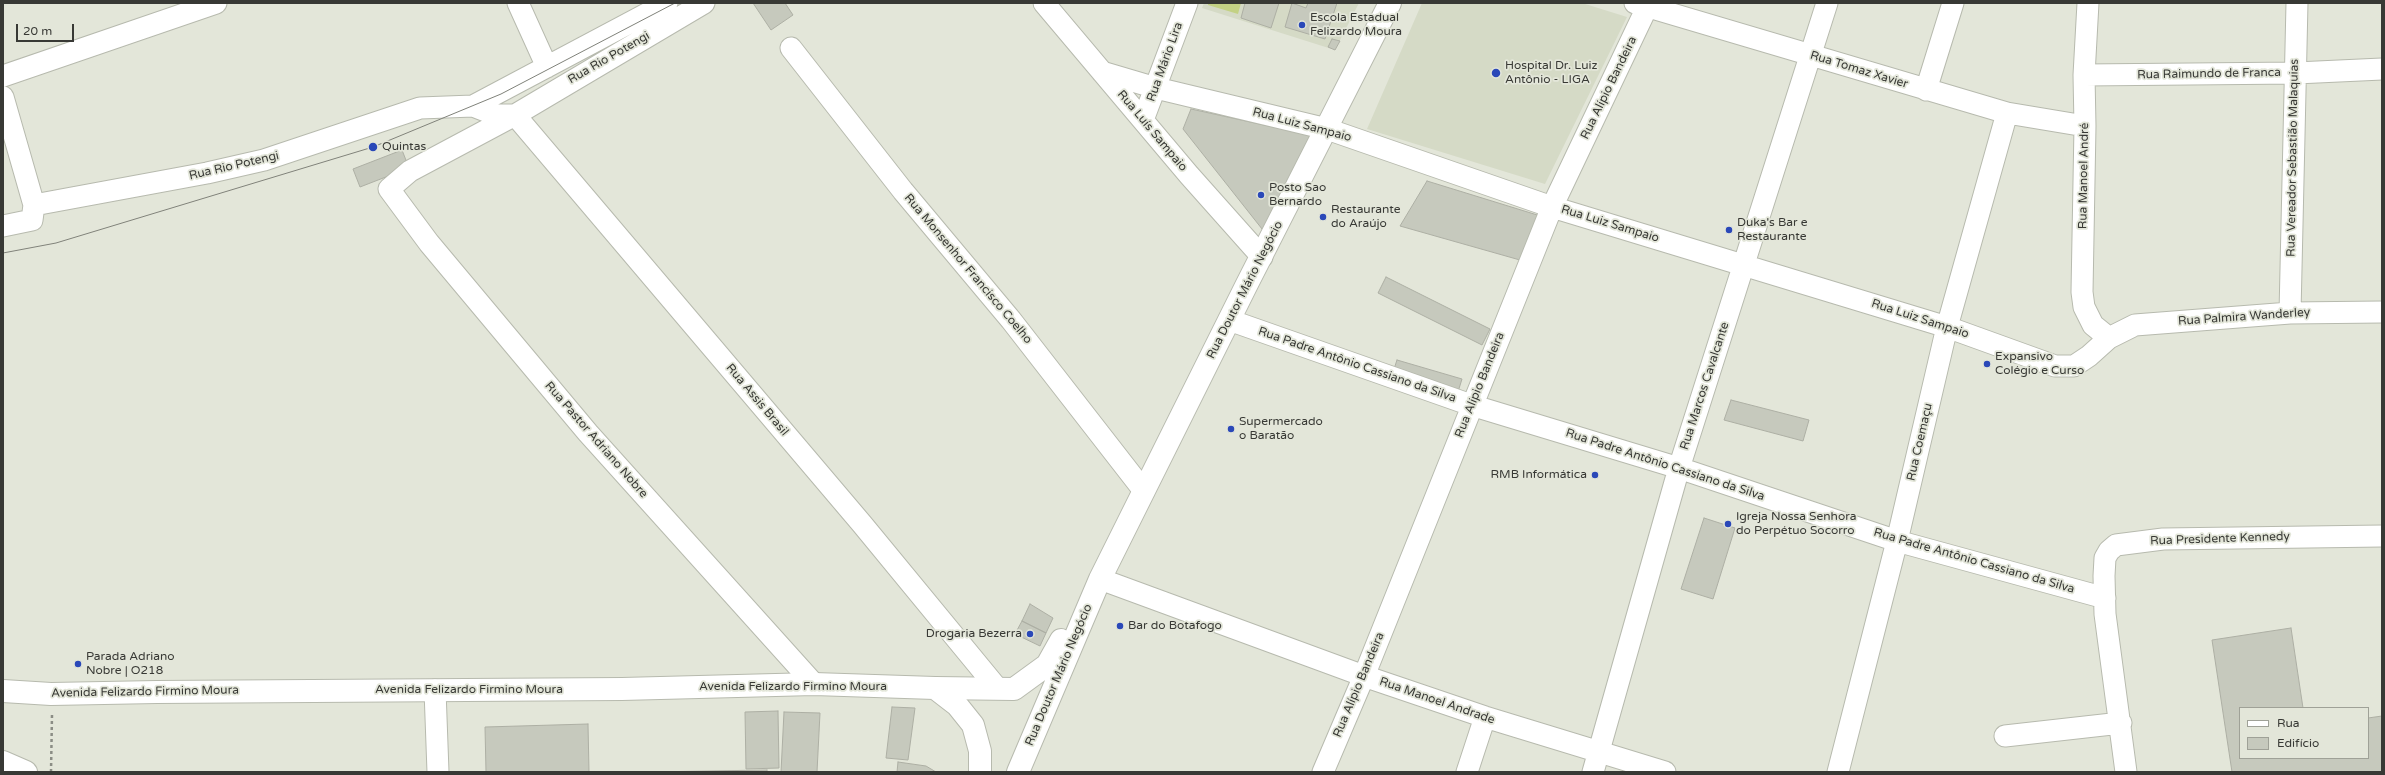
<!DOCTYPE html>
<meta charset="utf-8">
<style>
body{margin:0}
#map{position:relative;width:2385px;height:775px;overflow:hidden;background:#e3e6d9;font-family:"Varela Round",sans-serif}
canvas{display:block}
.frame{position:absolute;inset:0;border:4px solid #383935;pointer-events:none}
.legend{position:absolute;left:2239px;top:707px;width:130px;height:52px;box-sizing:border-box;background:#e3e6d9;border:1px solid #9fa197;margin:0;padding:5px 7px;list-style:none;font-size:12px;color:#383935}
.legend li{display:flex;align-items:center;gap:8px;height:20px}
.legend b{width:20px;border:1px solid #9fa197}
.scale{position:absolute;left:16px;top:24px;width:58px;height:18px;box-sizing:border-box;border:2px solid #383935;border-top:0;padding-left:5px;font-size:12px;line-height:14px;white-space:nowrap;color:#383935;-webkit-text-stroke:3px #e3e6d9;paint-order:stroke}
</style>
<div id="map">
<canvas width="2385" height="775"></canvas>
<div class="frame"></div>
<ul class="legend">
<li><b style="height:5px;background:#fff"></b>Rua</li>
<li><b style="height:11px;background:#c6c9bd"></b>Edifício</li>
</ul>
<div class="scale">20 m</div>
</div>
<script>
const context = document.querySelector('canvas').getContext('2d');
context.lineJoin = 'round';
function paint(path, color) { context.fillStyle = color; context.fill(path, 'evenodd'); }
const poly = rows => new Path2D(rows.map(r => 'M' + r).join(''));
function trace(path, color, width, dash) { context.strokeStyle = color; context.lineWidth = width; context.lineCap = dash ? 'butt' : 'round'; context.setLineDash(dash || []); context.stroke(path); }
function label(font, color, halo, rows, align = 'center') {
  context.font = font + ' "Varela Round",sans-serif'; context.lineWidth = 3.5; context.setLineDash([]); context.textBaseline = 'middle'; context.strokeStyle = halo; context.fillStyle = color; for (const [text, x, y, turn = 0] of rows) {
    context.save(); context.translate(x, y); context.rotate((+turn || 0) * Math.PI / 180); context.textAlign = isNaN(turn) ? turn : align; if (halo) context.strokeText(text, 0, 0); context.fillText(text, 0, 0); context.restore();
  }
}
paint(poly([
 [1204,3,1359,3,1335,50,1202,8],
 [1422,3,1582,3,1627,17,1545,184,1367,129]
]), '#d5dac6');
paint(poly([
 [1208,3,1241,3,1238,14,1208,5]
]), '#c3d184');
const building = poly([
 [753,3,785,3,793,15,771,30,753,3],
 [1245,3,1279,3,1271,28,1241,18,1245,3],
 [1292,3,1306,8,1308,3,1337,3,1325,39,1285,27,1292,3],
 [1332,39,1340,41,1335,50,1328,47,1332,39],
 [1191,109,1319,137,1266,234,1183,129,1191,109],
 [402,150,409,168,360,187,353,169,402,150],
 [1427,181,1547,218,1527,262,1400,226,1427,181],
 [1386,277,1490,329,1482,345,1378,293,1386,277],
 [1397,360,1462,379,1457,395,1392,375,1397,360],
 [1731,400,1809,420,1803,441,1724,420,1731,400],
 [1704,518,1735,528,1713,599,1681,589,1704,518],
 [1030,604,1053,618,1046,633,1022,621,1030,604],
 [1022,621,1046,633,1040,646,1015,634,1022,621],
 [2291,628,2303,708,2240,708,2240,758,2368,758,2368,718,2382,716,2382,772,2232,772,2212,640,2291,628],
 [892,707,915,708,908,760,886,758,892,707],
 [778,711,779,768,746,769,745,712,778,711],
 [784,712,820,713,817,772,781,772,784,712],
 [588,724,589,772,486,772,485,727,588,724],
 [898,762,926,766,936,772,897,772,898,762],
 [767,770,767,772,649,772,767,770]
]);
paint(building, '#c6c9bd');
trace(building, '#adafa4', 1);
const street = poly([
 [518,3,547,67],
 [704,3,515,115,410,171,389,189,429,243,588,433,814,684],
 [1044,3,1189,175,1262,257],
 [1635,3,2007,113,2085,126],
 [2088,3,2084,75,2085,126,2082,292,2084,307,2093,325,2109,338],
 [791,48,903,191,1011,320,1144,491],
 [1102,72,1156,88,1327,129,1552,207,1947,327,2055,366,2074,366,2089,356,2109,338,2135,325,2290,313,2382,312],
 [2084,75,2296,73,2382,69],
 [3,76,216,3],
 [1926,90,1953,3],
 [3,97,34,205,32,220,3,226],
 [473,106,667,3],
 [515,115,862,524,997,688],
 [1143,120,1187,3],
 [34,205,207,173,264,160,420,108,473,106,496,115,514,115],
 [2290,313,2297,3],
 [1229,320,1471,405,1679,468,1897,541,2105,598],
 [1100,579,1364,676,1485,717,1665,772],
 [435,690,438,772],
 [2005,736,2121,723],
 [1323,772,1364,676,1552,207,1649,3],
 [1467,772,1485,717],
 [1593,772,1679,468,1827,3],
 [1838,772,1897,541,1947,327,2007,113],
 [2126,772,2105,614,2104,576,2105,558,2109,551,2116,545,2163,539,2382,536]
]);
const primary = poly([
 [935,688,1014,689,1047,665,1061,640],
 [1018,772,1100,579,1247,284,1390,3]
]);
const highway = poly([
 [3,691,51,694,157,692,622,689,814,684,935,688,957,705,973,725,980,751,980,772],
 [3,762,26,772]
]);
trace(street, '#b7baae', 23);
trace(primary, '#b7baae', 24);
trace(highway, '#b7baae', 24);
trace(poly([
 [51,772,52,715]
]), '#8b8d85', 2.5, [3, 3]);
trace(street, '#fff', 21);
trace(primary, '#fff', 22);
trace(highway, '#fff', 22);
trace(poly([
 [3,253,56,243,373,147,501,94,675,3]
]), '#80827a', 1);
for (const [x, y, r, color] of [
 [1302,25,4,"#2a48b8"],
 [1496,73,5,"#2a48b8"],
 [373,147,5,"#2a48b8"],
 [1261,195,4,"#2a48b8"],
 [1323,217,4,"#2a48b8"],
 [1729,230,4,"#2a48b8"],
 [1987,364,4,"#2a48b8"],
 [1231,429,4,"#2a48b8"],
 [1595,475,4,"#2a48b8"],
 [1728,524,4,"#2a48b8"],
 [1120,626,4,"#2a48b8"],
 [1030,634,4,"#2a48b8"],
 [78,664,4,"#2a48b8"]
]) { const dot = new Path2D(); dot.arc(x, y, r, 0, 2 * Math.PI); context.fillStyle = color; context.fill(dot); trace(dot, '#e3e6d9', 1.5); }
label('12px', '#383935', '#e3e6d9', [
 ["Escola Estadual",1310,18],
 ["Felizardo Moura",1310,32],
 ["Hospital Dr. Luiz",1505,66],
 ["Antônio - LIGA",1505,80],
 ["Quintas",382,147],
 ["Posto Sao",1269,188],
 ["Bernardo",1269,202],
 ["Restaurante",1331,210],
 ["do Araújo",1331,224],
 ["Duka's Bar e",1737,223],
 ["Restaurante",1737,237],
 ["Expansivo",1995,357],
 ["Colégio e Curso",1995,371],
 ["Supermercado",1239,422],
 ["o Baratão",1239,436],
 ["RMB Informática",1587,475,"right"],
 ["Igreja Nossa Senhora",1736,517],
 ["do Perpétuo Socorro",1736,531],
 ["Bar do Botafogo",1128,626],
 ["Drogaria Bezerra",1022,634,"right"],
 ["Parada Adriano",86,657],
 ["Nobre | O218",86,671]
], 'left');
label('12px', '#383935', '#e3e6d9', [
 ["Rua Rio Potengi",609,58,-30],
 ["Rua Mário Lira",1165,62,-70],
 ["Rua Tomaz Xavier",1859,70,17],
 ["Rua Raimundo de Franca",2209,74,-1],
 ["Rua Alípio Bandeira",1609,88,-64],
 ["Rua Luiz Sampaio",1302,125,15],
 ["Rua Luís Sampaio",1152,131,50],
 ["Rua Vereador Sebastião Malaquias",2293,158,-89],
 ["Rua Rio Potengi",234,166,-13],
 ["Rua Manoel André",2084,176,-89],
 ["Rua Luiz Sampaio",1610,224,17],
 ["Rua Monsenhor Francisco Coelho",968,269,50],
 ["Rua Doutor Mário Negócio",1245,290,-63],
 ["Rua Palmira Wanderley",2244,317,-4],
 ["Rua Luiz Sampaio",1920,319,18],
 ["Rua Padre Antônio Cassiano da Silva",1357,365,19],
 ["Rua Alípio Bandeira",1480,385,-68],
 ["Rua Marcos Cavalcante",1705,386,-72],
 ["Rua Assis Brasil",757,400,50],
 ["Rua Pastor Adriano Nobre",596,440,49],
 ["Rua Coemaçu",1920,442,-77],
 ["Rua Padre Antônio Cassiano da Silva",1665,465,18],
 ["Rua Presidente Kennedy",2220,539,-2],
 ["Rua Padre Antônio Cassiano da Silva",1974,561,16],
 ["Rua Doutor Mário Negócio",1059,675,-67],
 ["Rua Alípio Bandeira",1359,685,-67],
 ["Avenida Felizardo Firmino Moura",793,687],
 ["Avenida Felizardo Firmino Moura",469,690],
 ["Avenida Felizardo Firmino Moura",145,692,-1],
 ["Rua Manoel Andrade",1437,701,19]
]);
</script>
